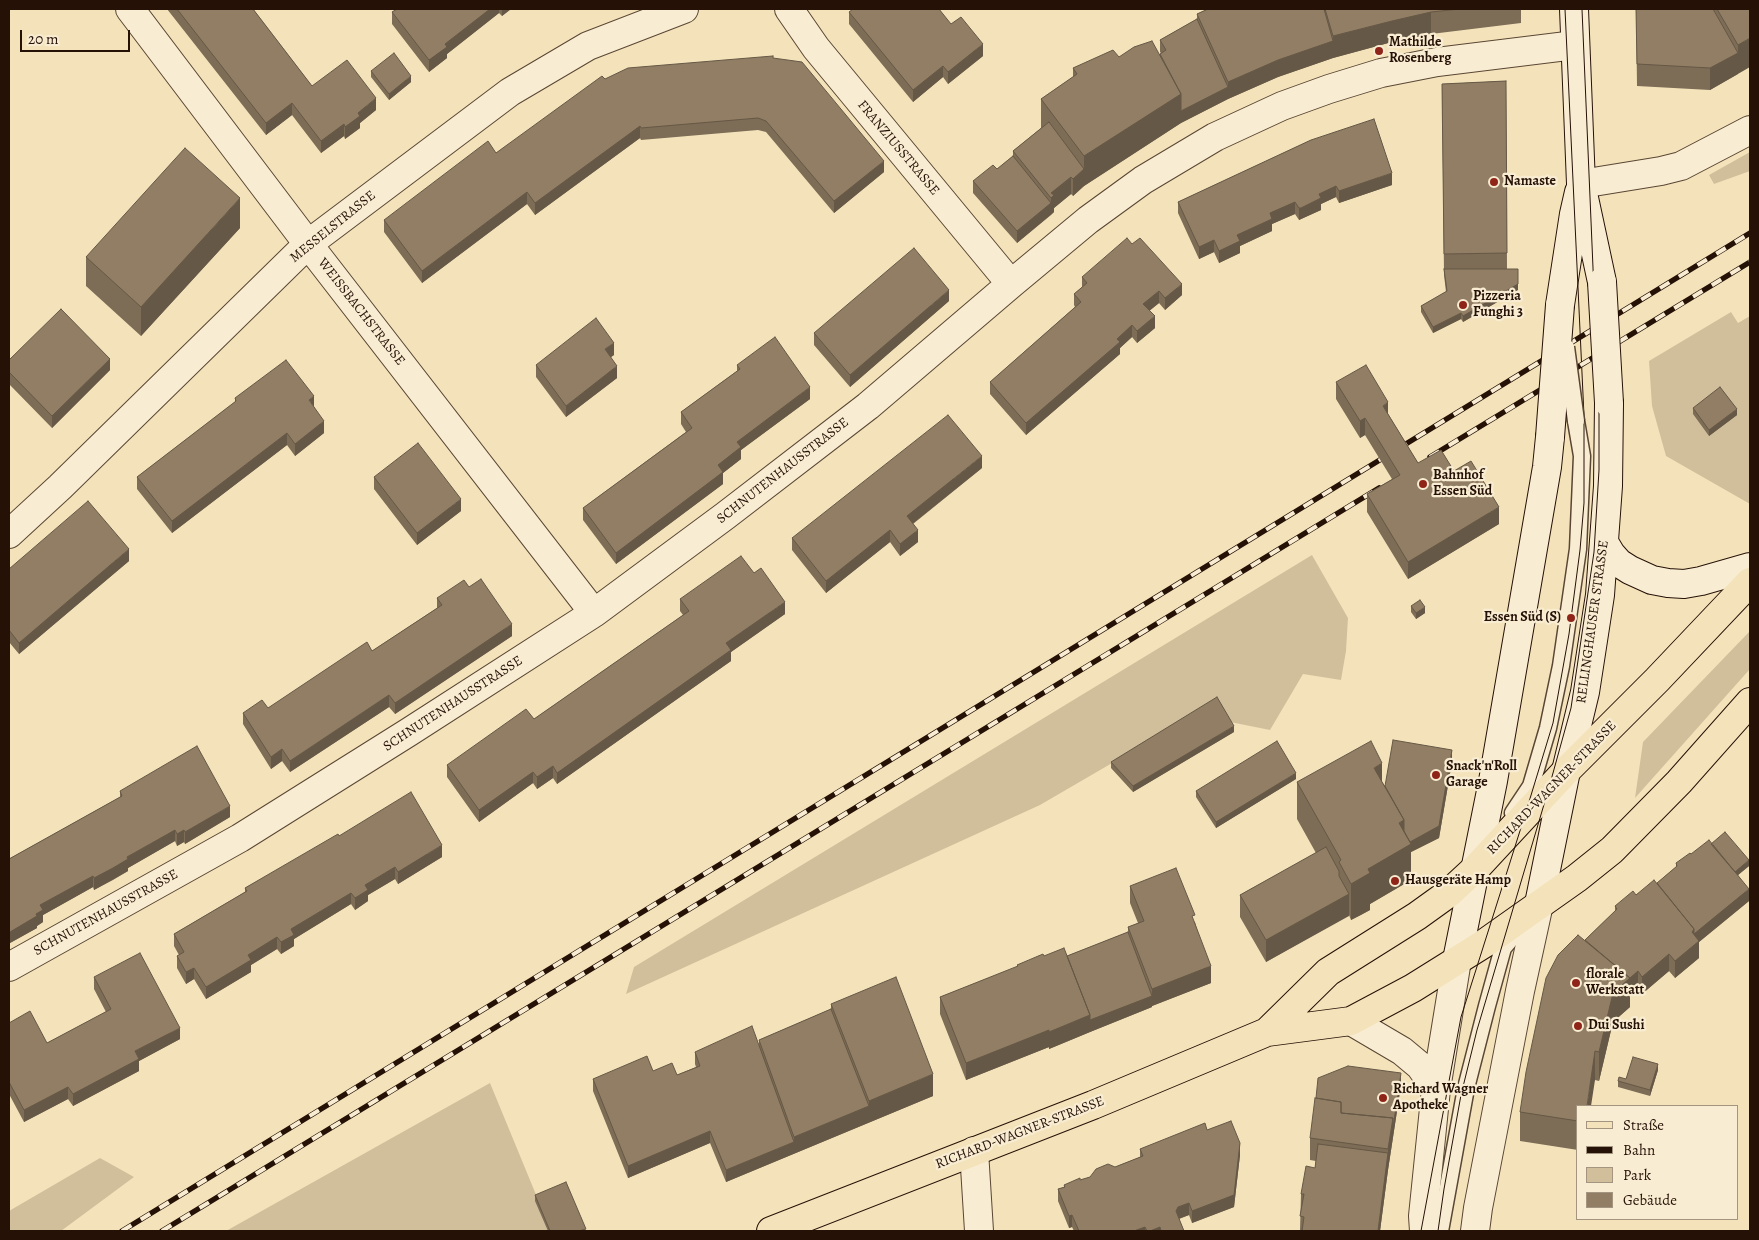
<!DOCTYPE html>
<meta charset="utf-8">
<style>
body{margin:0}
#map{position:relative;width:1759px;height:1240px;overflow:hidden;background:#f4e3ba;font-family:Alegreya,serif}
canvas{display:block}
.frame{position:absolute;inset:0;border:10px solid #261107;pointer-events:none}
.legend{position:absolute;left:1576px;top:1105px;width:162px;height:115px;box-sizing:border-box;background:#f8edd2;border:1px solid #a49581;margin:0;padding:6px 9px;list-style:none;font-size:15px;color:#261107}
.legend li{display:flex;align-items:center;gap:10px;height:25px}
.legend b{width:25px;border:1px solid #a49581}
.scale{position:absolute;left:20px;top:30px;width:110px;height:22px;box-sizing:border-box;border:2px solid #261107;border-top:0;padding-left:6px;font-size:15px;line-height:18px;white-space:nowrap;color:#261107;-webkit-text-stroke:4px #f8edd2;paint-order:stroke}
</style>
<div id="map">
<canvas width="1759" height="1240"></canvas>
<div class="frame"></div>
<ul class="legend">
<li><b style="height:6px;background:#f4e3ba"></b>Straße</li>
<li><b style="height:6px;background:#261107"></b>Bahn</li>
<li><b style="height:14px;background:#d1bf9c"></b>Park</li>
<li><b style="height:14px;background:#917e64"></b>Gebäude</li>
</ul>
<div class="scale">20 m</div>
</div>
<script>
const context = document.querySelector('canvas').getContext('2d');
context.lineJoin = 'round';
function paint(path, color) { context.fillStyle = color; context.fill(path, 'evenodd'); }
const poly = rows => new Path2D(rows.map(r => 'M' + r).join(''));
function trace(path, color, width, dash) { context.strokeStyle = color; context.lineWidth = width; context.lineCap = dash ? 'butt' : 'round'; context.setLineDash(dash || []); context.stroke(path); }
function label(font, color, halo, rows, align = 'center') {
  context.font = font + ' Alegreya,serif'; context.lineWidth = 4.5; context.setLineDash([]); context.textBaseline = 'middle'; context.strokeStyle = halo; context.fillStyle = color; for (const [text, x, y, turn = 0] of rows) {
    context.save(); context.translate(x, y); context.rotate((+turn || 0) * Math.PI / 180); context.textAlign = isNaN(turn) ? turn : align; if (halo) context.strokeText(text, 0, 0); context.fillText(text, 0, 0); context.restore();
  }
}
paint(poly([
 [1750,152,1750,171,1714,184,1709,175],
 [1731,312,1738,323,1750,316,1750,504,1666,456,1652,406,1649,361],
 [1312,555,1348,618,1346,651,1341,680,1303,674,1270,730,1230,722,1217,702,1040,805,626,994,634,967],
 [1750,631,1750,669,1635,798,1643,742],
 [490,1083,551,1231,226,1231],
 [100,1158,134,1177,61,1231,9,1231,9,1211]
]), '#d1bf9c');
const service = poly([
 [1513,813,1531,786,1548,728,1561,666,1578,549,1582,456,1576,421],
 [1440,1231,1466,1088,1487,1006,1503,948,1519,929]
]);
const minor = poly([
 [130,9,308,244,594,613],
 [789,9,816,48,1011,284],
 [1581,184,1661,171,1681,166,1750,130],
 [9,534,60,487,308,244,510,92,588,46,684,9],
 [9,967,240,838,409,732,594,613,725,516,868,406,1011,284,1088,220,1143,180,1215,137,1282,106,1329,89,1381,73,1437,62,1575,45],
 [974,1151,979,1231]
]);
const tertiary = poly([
 [1351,1021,1402,1051,1420,1066,1436,1089],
 [1424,1231,1423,1216,1436,1089,1457,960],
 [1475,1231,1478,1208,1520,991,1539,904]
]);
const secondary = poly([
 [1574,9,1581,184,1602,282],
 [1560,305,1574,214,1579,192],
 [1605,544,1611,554,1619,563,1630,570,1652,580,1668,583,1684,584,1701,581,1750,567],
 [1539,904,1566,771,1585,692,1600,595,1608,486,1609,403],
 [1457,960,1493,781,1547,467,1550,437]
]);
const primary = poly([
 [1267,1032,1328,972,1417,916,1449,893,1476,868,1566,771,1657,680,1750,582],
 [771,1231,1093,1105,1267,1032,1351,1021,1413,988,1485,943,1577,878,1612,850,1679,782,1750,702]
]);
trace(service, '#5a4634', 19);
trace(minor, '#5a4634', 30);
trace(tertiary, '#5a4634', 30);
trace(secondary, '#261107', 30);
trace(primary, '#261107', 30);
trace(service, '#f8edd2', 16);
trace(minor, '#f8edd2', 28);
trace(tertiary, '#f8edd2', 28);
trace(secondary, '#f8edd2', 28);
trace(primary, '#f4e3ba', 28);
trace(poly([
 [1421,1231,1461,1017,1525,815,1553,723,1569,634,1580,550,1584,503,1584,416,1565,9],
 [1438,1231,1444,1189,1461,1095,1477,1030,1548,791,1571,708,1594,552,1599,470,1599,409,1582,9]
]), '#261107', 1);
const rail = poly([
 [1430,457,1750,262],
 [122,1231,1750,233],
 [162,1231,1379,488]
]);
trace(rail, '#261107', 5.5);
trace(rail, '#f8edd2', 4, [11]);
const serviceBridge = poly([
 [1566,347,1576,421]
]);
const secondaryBridge = poly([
 [1602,282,1609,403],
 [1550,437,1560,305]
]);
trace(serviceBridge, '#5a4634', 19, []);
trace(secondaryBridge, '#261107', 30, []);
trace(serviceBridge, '#f8edd2', 16);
trace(secondaryBridge, '#f8edd2', 28);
paint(poly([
 [167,9,253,9,312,86,376,110,360,123,360,128,345,139,344,136,321,153,292,115,266,135],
 [397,9,511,9,502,16,499,13,447,54,447,58,429,72,392,24,392,12],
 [1208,9,1521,9,1521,23,1431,34,1392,42,1333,58,1278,77,1228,99,1181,123,1084,186,1073,196,1071,194,1054,208,1054,212,1051,215,1017,243,973,193,973,181,997,169,1013,156,1013,151,1041,128,1041,99,1073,77,1073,68,1119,57,1160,54,1161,53,1160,52,1160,40,1197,19,1197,14],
 [1636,9,1750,9,1738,74,1710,90,1637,86],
 [849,12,951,24,983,56,948,84,943,77,913,102,849,24],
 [773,58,884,172,834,213,766,132,758,130,641,140,640,138,535,215,527,204,422,283,384,232,384,220,496,153,605,79],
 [371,71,411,82,389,100,371,77],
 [1506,81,1507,269,1518,290,1463,322,1461,319,1433,333,1421,312,1421,306,1446,292,1444,275,1442,84],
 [1311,140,1392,185,1339,203,1336,197,1321,204,1321,210,1301,219,1299,220,1295,214,1272,224,1272,231,1240,246,1240,253,1219,263,1214,252,1199,259,1178,213,1178,202],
 [240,228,141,336,86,286,86,257],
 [1132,244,1182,295,1165,310,1159,303,1149,311,1155,328,1137,343,1132,337,1120,348,1120,354,1026,435,990,394,990,382,1075,307,1074,305,1074,294,1082,287,1082,277],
 [949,301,850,387,814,345,814,333],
 [614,355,611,357,617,378,566,417,536,377,536,365],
 [9,360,110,370,52,428,9,384],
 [737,365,810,399,741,450,741,459,723,473,723,484,616,564,583,520,583,508,686,432,681,424,681,412,737,371],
 [1336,382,1388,414,1418,463,1454,471,1499,524,1408,579,1367,512,1367,494,1392,479,1365,435,1360,438,1336,399],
 [235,398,314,407,324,433,295,456,287,445,172,533,137,489,137,477,235,402],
 [1693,408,1737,415,1709,436,1693,414],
 [982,468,913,524,918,542,900,556,890,542,826,593,792,550,792,538],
 [374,477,461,511,417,545,374,489],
 [129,561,19,654,9,642,9,569],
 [469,587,512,636,395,714,389,707,290,772,282,761,271,769,243,724,243,713,268,708,372,651,437,608,437,598],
 [680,599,785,614,731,652,731,661,557,784,553,778,537,789,533,783,479,822,447,777,447,765,534,719,683,615,680,611],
 [1411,606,1425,613,1416,619,1411,612],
 [1234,732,1133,792,1111,768,1111,762],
 [1452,762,1439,838,1411,852,1411,880,1370,904,1370,910,1361,915,1351,920,1349,915,1266,962,1240,917,1240,895,1316,853,1297,819,1297,782,1382,782,1385,786],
 [1296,779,1216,828,1196,797,1196,791],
 [120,791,230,817,185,844,184,842,177,846,175,841,128,868,128,871,113,880,94,890,93,887,43,915,43,922,37,926,37,928,10,943,9,943,9,859,120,797],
 [339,836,442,857,398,884,395,879,368,895,368,901,355,910,351,904,294,939,294,946,281,954,277,949,251,965,251,972,206,999,194,979,186,984,177,968,177,956,179,955,174,946,174,934,245,892,245,888],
 [1711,844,1749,866,1738,875,1749,901,1699,942,1699,958,1675,978,1669,971,1642,994,1638,988,1630,995,1630,1007,1613,1022,1599,1081,1595,1080,1578,1106,1578,1150,1520,1141,1520,1112,1585,940,1615,911,1615,906,1657,883,1676,867,1676,863],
 [1130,886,1195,922,1211,983,1152,1006,1152,1007,1090,1032,1049,1049,1049,1047,966,1080,940,1014,940,997,1017,967,1017,965,1044,956,1067,956,1128,932,1128,927,1138,923,1130,903],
 [94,977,180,1039,139,1061,139,1071,73,1106,68,1099,24,1122,9,1094,9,1023,47,1043,106,1012,94,989],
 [831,1004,933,1096,726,1182,710,1143,628,1178,593,1091,593,1079,653,1071,677,1075,696,1067,695,1064,695,1052,759,1046,759,1040,831,1009],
 [1658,1070,1650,1096,1618,1087,1618,1081,1626,1079],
 [1401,1085,1388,1170,1380,1231,1300,1231,1301,1194,1315,1168,1316,1161,1310,1160,1310,1138],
 [1207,1130,1240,1155,1234,1207,1192,1223,1189,1215,1179,1219,1184,1231,1074,1231,1072,1227,1069,1228,1058,1201,1058,1189,1064,1187,1064,1185,1090,1177,1140,1157,1140,1149],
 [535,1195,586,1231,548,1231,535,1201]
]), '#7d6c56');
paint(poly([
 [490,9,499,9,499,13,447,54,447,58,429,72,429,60,445,44],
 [502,9,511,9,502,16],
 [1431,12,1431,34,1392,42,1333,58,1278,77,1228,99,1181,123,1084,186,1073,196,1073,179,1084,169,1084,156,1181,94,1228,87,1228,82,1278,60,1333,41,1333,36,1392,21],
 [1750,38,1750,67,1710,90,1710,68,1738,53,1738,45],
 [983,44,983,56,948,84,948,72],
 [943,66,943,77,913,102,913,90],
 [411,76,411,82,389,100,389,94],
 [376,98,376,110,360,123,360,128,345,139,345,127,358,113],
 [292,103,292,115,266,135,266,123],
 [344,124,344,136,321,153,321,141],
 [640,126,640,138,535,215,535,203],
 [884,161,884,172,834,213,834,201],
 [1392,173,1392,185,1339,203,1339,191],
 [1071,177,1071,194,1054,208,1054,212,1017,243,1017,231,1051,203,1051,193],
 [1336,186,1336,197,1321,204,1321,210,1299,220,1299,208,1319,194],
 [527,192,527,204,422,283,422,271],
 [240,198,240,228,141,336,141,307],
 [1295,202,1295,214,1272,224,1272,231,1240,246,1240,253,1219,263,1219,251,1237,235,1270,213],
 [1214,240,1214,252,1199,259,1199,247],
 [1518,269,1518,290,1463,322,1463,316],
 [1182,284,1182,295,1165,310,1165,298],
 [949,290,949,301,850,387,850,375],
 [1159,291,1159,303,1143,316,1143,304],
 [1461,313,1461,319,1433,333,1433,327],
 [1155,316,1155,328,1137,343,1137,331],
 [1132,325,1132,337,1120,348,1120,354,1026,435,1026,423],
 [614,343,614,355,605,361,605,349],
 [110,359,110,370,52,428,52,416],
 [617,366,617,378,566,417,566,406],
 [810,387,810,399,741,450,741,459,723,473,723,484,616,564,616,553,718,465,737,442],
 [314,396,314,407,309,400],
 [1388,402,1388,419,1383,406],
 [1737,409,1737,415,1709,436,1709,430],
 [1365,418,1365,435,1360,438,1360,421],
 [324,421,324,433,295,456,295,444],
 [287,433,287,445,172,533,172,521],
 [982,456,982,468,907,528,907,516],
 [461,499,461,511,417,545,417,533],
 [1499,507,1499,524,1408,579,1408,562],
 [890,530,890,542,826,593,826,581],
 [918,530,918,542,900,556,900,544],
 [129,549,129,561,19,654,19,643],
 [785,602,785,614,731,652,731,661,557,784,557,773,726,643],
 [1425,607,1425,613,1416,619,1416,613],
 [512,624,512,636,395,714,395,703],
 [389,695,389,707,290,772,290,761],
 [1234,726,1234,732,1133,792,1133,786],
 [282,749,282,761,271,769,271,757],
 [1452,750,1452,762,1439,838,1411,852,1411,880,1370,904,1370,910,1351,920,1351,884,1368,869],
 [1382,763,1382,799,1374,768],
 [553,766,553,778,537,789,537,777],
 [533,772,533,783,479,822,479,810],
 [1296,773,1296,779,1216,828,1216,822],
 [230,806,230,817,185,844,185,832],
 [175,830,175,841,128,868,128,871,94,890,94,878,127,857],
 [184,830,184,842,177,846,177,834],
 [442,845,442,857,398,884,398,872],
 [1749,860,1749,866,1732,880,1732,874],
 [395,867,395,879,368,895,368,901,355,910,355,898,365,885],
 [93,876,93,887,43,915,43,922,37,926,37,928,10,943,10,932,36,914,40,905],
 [1749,889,1749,901,1699,942,1699,958,1675,978,1675,961,1692,932],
 [351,893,351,904,294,939,294,946,281,954,281,942,291,929],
 [1349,894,1349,916,1266,962,1266,940],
 [277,937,277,949,251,965,251,972,206,999,206,987,248,955],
 [1669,954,1669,971,1642,994,1642,977],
 [1211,966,1211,983,1152,1006,1152,1007,1090,1032,1049,1049,1049,1032,1090,1015,1152,996,1152,989],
 [194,968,194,979,186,984,186,972],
 [1638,971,1638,988,1630,995,1630,1007,1613,1022,1599,1081,1599,1052,1613,993,1622,984],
 [180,1028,180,1039,139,1061,139,1071,73,1106,73,1094,135,1051],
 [1049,1030,1049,1047,966,1080,966,1063],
 [1595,1051,1595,1080,1591,1106,1587,1106],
 [1658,1064,1658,1070,1650,1096,1650,1090],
 [1401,1073,1401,1085,1388,1170,1388,1149],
 [933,1074,933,1096,726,1182,726,1170,794,1142,794,1137,869,1106,869,1101],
 [68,1087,68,1099,24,1122,24,1110],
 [710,1131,710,1143,628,1178,628,1166],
 [1240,1143,1240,1155,1234,1207,1192,1223,1192,1211],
 [1388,1153,1388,1170,1380,1231,1378,1231],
 [1189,1203,1189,1215,1178,1219,1176,1211,1178,1207],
 [1072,1215,1072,1227,1069,1228,1069,1216],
 [1145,1227,1145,1231,1134,1231],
 [1160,1227,1160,1231,1150,1231]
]), '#665846');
const building = poly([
 [177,9,253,9,312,86,347,60,376,98,358,113,360,116,345,127,344,124,321,141,292,103,266,123,177,9],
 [397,9,490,9,445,44,447,47,429,60,392,12,397,9],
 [853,9,939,9,951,24,961,17,983,44,948,72,943,66,913,90,849,12,853,9],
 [1208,9,1324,9,1333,41,1278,60,1228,82,1197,14,1208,9],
 [1325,9,1460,9,1431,12,1392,21,1333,36,1325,9],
 [1636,9,1713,9,1738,53,1710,68,1637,64,1636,9],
 [1717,9,1750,9,1750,38,1738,45,1717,9],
 [1197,19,1228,87,1181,111,1181,94,1160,54,1166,50,1160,40,1197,19],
 [1152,41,1181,94,1084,156,1041,99,1077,74,1073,68,1113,50,1119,57,1134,47,1152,41],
 [394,53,411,76,389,94,371,71,394,53],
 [773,56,773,58,802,62,884,161,834,201,766,121,758,118,641,128,640,126,535,203,527,192,422,271,384,220,488,141,496,153,602,76,605,79,628,68,773,56],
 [1506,81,1507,253,1444,254,1442,84,1506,81],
 [1374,119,1392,173,1339,191,1336,186,1319,194,1321,198,1301,208,1299,208,1295,202,1270,213,1272,219,1237,235,1240,241,1219,251,1214,240,1199,247,1178,202,1311,140,1374,119],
 [1049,122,1084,169,1073,179,1071,177,1051,193,1054,195,1051,198,1013,151,1049,122],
 [185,148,240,198,141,307,86,257,185,148],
 [1013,156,1051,203,1017,231,973,181,993,165,997,169,1013,156],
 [1127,238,1132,244,1140,238,1182,284,1165,298,1159,291,1143,304,1155,316,1137,331,1132,325,1117,339,1120,342,1026,423,990,382,1081,302,1074,294,1087,283,1082,277,1127,238],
 [914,248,949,290,850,375,814,333,914,248],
 [1444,269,1518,269,1518,284,1463,316,1461,313,1433,327,1421,306,1447,291,1444,269],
 [61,309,110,359,52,416,9,372,9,360,61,309],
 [596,318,614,343,605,349,617,366,566,406,536,365,596,318],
 [775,337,810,387,737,442,741,447,718,465,723,472,616,553,583,508,692,428,681,412,740,369,737,365,775,337],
 [286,360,314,396,309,400,324,421,295,444,287,433,172,521,137,477,236,401,235,398,286,360],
 [1366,365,1388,402,1383,406,1418,463,1441,450,1454,471,1471,461,1499,507,1408,562,1367,494,1400,475,1365,418,1360,421,1336,382,1366,365],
 [1720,387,1737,409,1709,430,1693,408,1720,387],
 [948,415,982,456,907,516,918,530,900,544,890,530,826,581,792,538,948,415],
 [418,443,461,499,417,533,374,477,418,443],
 [88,501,129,549,19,643,9,630,9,569,88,501],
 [741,556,754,573,761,568,785,602,726,643,731,650,557,773,553,766,537,777,533,772,479,810,447,765,526,709,534,719,689,611,680,599,741,556],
 [481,579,512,624,395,703,389,695,290,761,282,749,271,757,243,713,262,700,268,708,367,642,372,651,442,605,437,598,464,580,469,587,481,579],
 [1420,600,1425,607,1416,613,1411,606,1420,600],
 [1217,697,1234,726,1133,786,1111,762,1217,697],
 [1393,740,1452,750,1439,826,1410,842,1404,831,1404,820,1385,786,1393,740],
 [1277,741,1296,773,1216,822,1196,791,1277,741],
 [1371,741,1382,763,1374,768,1404,820,1399,823,1411,844,1368,869,1370,873,1351,884,1339,862,1341,860,1297,782,1371,741],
 [197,746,230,806,185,832,184,830,177,834,175,830,127,857,128,859,113,868,94,878,93,876,40,905,43,910,36,914,37,916,10,932,9,931,9,859,122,796,120,791,197,746],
 [411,792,442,845,398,872,395,867,365,885,368,890,355,898,351,893,291,929,294,935,281,942,277,937,248,955,251,960,206,987,194,968,186,972,177,956,184,952,174,934,247,891,245,888,338,834,339,836,411,792],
 [1725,832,1749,860,1735,872,1711,844,1725,832],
 [1709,840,1749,889,1694,934,1694,929,1657,883,1677,866,1676,863,1690,853,1691,854,1709,840],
 [1326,847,1339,871,1339,876,1349,894,1266,940,1240,895,1326,847],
 [1176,868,1195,915,1192,916,1211,966,1152,989,1128,927,1144,921,1130,886,1176,868],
 [1654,880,1694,929,1692,932,1699,941,1675,961,1669,954,1642,977,1638,971,1630,978,1585,940,1617,909,1615,906,1633,891,1636,895,1654,880],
 [1128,932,1152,996,1090,1020,1090,1015,1067,956,1128,932],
 [1578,935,1630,978,1613,993,1599,1052,1595,1051,1587,1106,1578,1106,1578,1121,1520,1112,1526,1072,1546,978,1558,955,1578,935],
 [1064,948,1090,1015,1049,1032,1049,1030,966,1063,940,997,1018,966,1017,965,1043,954,1044,956,1064,948],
 [140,953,180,1028,135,1051,139,1059,73,1094,68,1087,24,1110,9,1082,9,1023,30,1011,47,1043,111,1009,94,977,140,953],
 [896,977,933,1074,869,1101,831,1004,896,977],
 [831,1009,869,1106,794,1137,759,1040,831,1009],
 [752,1026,794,1142,726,1170,710,1131,628,1166,593,1079,647,1056,653,1071,672,1063,677,1075,700,1066,695,1052,752,1026],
 [1633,1057,1658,1064,1650,1090,1618,1081,1619,1077,1626,1079,1633,1057],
 [1348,1066,1401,1073,1393,1128,1393,1118,1341,1113,1341,1102,1316,1098,1318,1078,1348,1066],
 [1315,1098,1341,1102,1341,1113,1393,1118,1388,1149,1310,1138,1315,1098],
 [1231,1121,1240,1143,1234,1195,1192,1211,1189,1203,1178,1207,1176,1211,1184,1231,1161,1231,1160,1227,1150,1231,1147,1231,1145,1227,1134,1231,1079,1231,1072,1215,1069,1216,1058,1189,1065,1187,1064,1185,1080,1178,1080,1180,1090,1177,1096,1169,1108,1164,1115,1167,1143,1156,1140,1149,1205,1123,1207,1130,1231,1121],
 [1318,1144,1388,1153,1378,1231,1302,1231,1304,1217,1300,1216,1304,1194,1301,1194,1306,1166,1315,1168,1318,1144],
 [566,1182,586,1229,579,1231,550,1231,535,1195,566,1182]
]);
paint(building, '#917e64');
trace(building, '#665846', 1);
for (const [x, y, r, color] of [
 [1379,51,5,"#8f2418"],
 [1494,182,5,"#8f2418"],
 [1463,305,5,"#8f2418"],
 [1423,484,5,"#8f2418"],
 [1571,618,5,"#8f2418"],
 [1436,775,5,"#8f2418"],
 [1395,881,5,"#8f2418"],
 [1576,983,5,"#8f2418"],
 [1578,1026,5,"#8f2418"],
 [1383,1098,5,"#8f2418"]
]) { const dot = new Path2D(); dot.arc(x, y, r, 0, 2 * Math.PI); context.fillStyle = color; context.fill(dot); trace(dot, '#f8edd2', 2); }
label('bold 14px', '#261107', '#f8edd2', [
 ["Mathilde",1389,43],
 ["Rosenberg",1389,59],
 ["Namaste",1504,182],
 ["Pizzeria",1473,297],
 ["Funghi 3",1473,313],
 ["Bahnhof",1433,476],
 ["Essen Süd",1433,492],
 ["Essen Süd (S)",1561,618,"right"],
 ["Snack'n'Roll",1446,767],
 ["Garage",1446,783],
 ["Hausgeräte Hamp",1405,881],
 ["florale",1586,975],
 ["Werkstatt",1586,991],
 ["Dui Sushi",1588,1026],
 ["Richard Wagner",1393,1090],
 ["Apotheke",1393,1106]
], 'left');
label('14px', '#261107', '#f8edd2', [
 ["FRANZIUSSTRASSE",898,148,50],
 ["MESSELSTRASSE",333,227,-39],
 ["WEISSBACHSTRASSE",361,312,52],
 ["SCHNUTENHAUSSTRASSE",783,471,-38],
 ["RELLINGHAUSER STRASSE",1593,622,-82],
 ["SCHNUTENHAUSSTRASSE",453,704,-33],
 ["RICHARD-WAGNER-STRASSE",1552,788,-46],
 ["SCHNUTENHAUSSTRASSE",106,913,-29],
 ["RICHARD-WAGNER-STRASSE",1020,1133,-21]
]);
</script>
